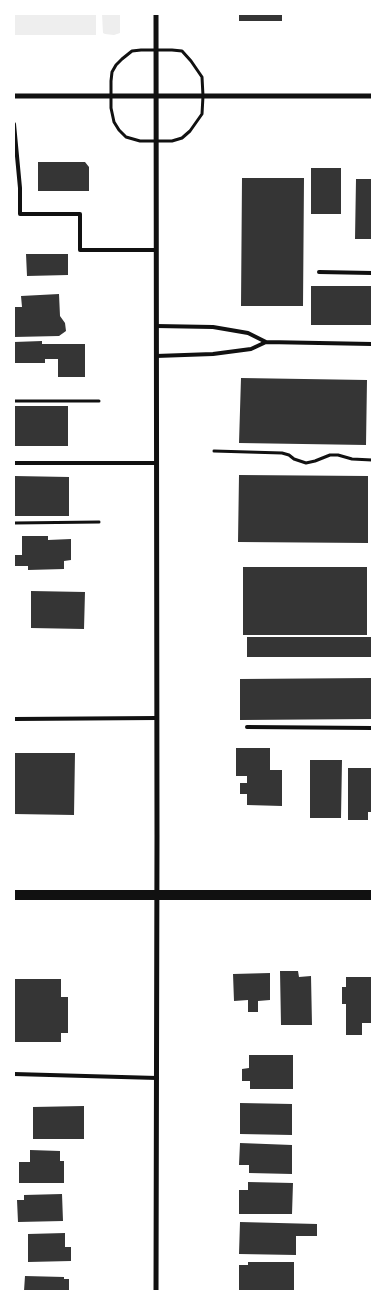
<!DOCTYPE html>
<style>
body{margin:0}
#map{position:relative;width:386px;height:1305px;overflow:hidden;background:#fff;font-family:"Noto Sans",sans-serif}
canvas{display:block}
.frame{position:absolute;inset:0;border:15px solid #fff;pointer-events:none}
</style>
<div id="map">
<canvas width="386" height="1305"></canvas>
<div class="frame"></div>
</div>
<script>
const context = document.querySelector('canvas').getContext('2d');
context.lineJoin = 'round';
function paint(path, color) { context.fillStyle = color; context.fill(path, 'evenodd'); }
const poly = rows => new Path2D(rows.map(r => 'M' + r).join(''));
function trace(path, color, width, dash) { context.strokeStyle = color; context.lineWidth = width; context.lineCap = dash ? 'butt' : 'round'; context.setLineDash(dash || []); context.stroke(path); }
paint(poly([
 [14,14,96,14,96,35,14,35],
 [102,14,120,14,120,33,114,35,105,34,103,33]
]), '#eee');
paint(poly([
 [239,14,282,14,282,21,239,21],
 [38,162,85,162,89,167,89,191,38,191],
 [311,168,341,168,341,214,311,214],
 [242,178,304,178,303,306,241,306],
 [356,179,372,179,372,239,355,239],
 [26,254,68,254,68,275,27,276],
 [311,286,372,286,372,325,311,325],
 [59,294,60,316,65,323,66,331,59,336,14,337,14,307,22,307,21,296],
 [42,341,42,344,85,344,85,377,58,377,58,359,45,359,45,363,14,363,14,342],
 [241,378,367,380,366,445,239,443],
 [14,406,68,406,68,446,14,446],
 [239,475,368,476,368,543,238,542],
 [14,476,69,477,69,516,14,516],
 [22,536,48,536,48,540,71,539,71,560,64,561,64,569,28,570,28,566,14,566,14,555,22,555],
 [243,567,367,567,367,635,243,635],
 [31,591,85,592,84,629,31,628],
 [247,637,372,637,372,657,247,657],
 [372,678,372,719,240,720,240,679],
 [236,748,270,748,270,770,282,770,282,806,247,805,247,794,240,794,240,783,247,783,247,776,236,776],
 [14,753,75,753,74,815,14,814],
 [310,760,342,760,341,818,310,818],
 [348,768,372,768,372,812,368,812,368,820,348,820],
 [280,971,298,971,299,977,311,976,312,1025,281,1025],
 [270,973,270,1000,258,1001,258,1012,248,1012,248,1000,234,1001,233,974],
 [346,977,372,977,372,1023,362,1023,362,1035,346,1035,346,1004,342,1004,342,987,346,987],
 [14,979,61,979,61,997,68,997,68,1033,61,1033,61,1042,14,1042],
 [249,1055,293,1055,293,1089,250,1089,250,1081,242,1081,242,1069,249,1068],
 [240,1103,292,1104,292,1135,240,1134],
 [84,1106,84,1139,33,1139,33,1107],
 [240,1143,292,1145,292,1174,249,1173,249,1165,239,1165],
 [30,1150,60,1151,60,1161,64,1161,64,1183,19,1183,19,1162,30,1162],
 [248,1182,293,1183,292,1214,239,1214,239,1190,248,1190],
 [62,1194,63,1221,18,1222,17,1200,24,1200,24,1195],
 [240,1222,317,1224,317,1236,296,1236,296,1255,239,1254],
 [65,1233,65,1247,71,1247,71,1261,28,1262,28,1234],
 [248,1262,294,1262,294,1291,239,1291,239,1265,248,1265],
 [25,1276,64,1277,64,1279,69,1279,69,1291,24,1291]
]), '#353535');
trace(poly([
 [141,50,172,50,182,51,191,61,202,77,203,96,202,114,190,131,182,138,172,141,140,141,126,137,119,130,114,122,111,108,111,81,112,72,116,65,122,59,132,51,141,50],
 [14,401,99,401],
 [214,451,282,453,289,455,294,459,306,463,315,461,330,455,338,455,352,459,372,460],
 [14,523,99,522]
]), '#111', 3);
trace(poly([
 [14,124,20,188,20,214,80,214,80,250,156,250],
 [319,272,372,273],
 [156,326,213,327,248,333,266,342,372,344],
 [156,356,213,354,251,349,266,342],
 [14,463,156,463],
 [14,719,157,718],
 [247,727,372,728],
 [14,1074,157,1078]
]), '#111', 4);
trace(poly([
 [156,14,157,835,156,1291],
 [14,96,372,96]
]), '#111', 5);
trace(poly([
 [14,895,372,895]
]), '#111', 10);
</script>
